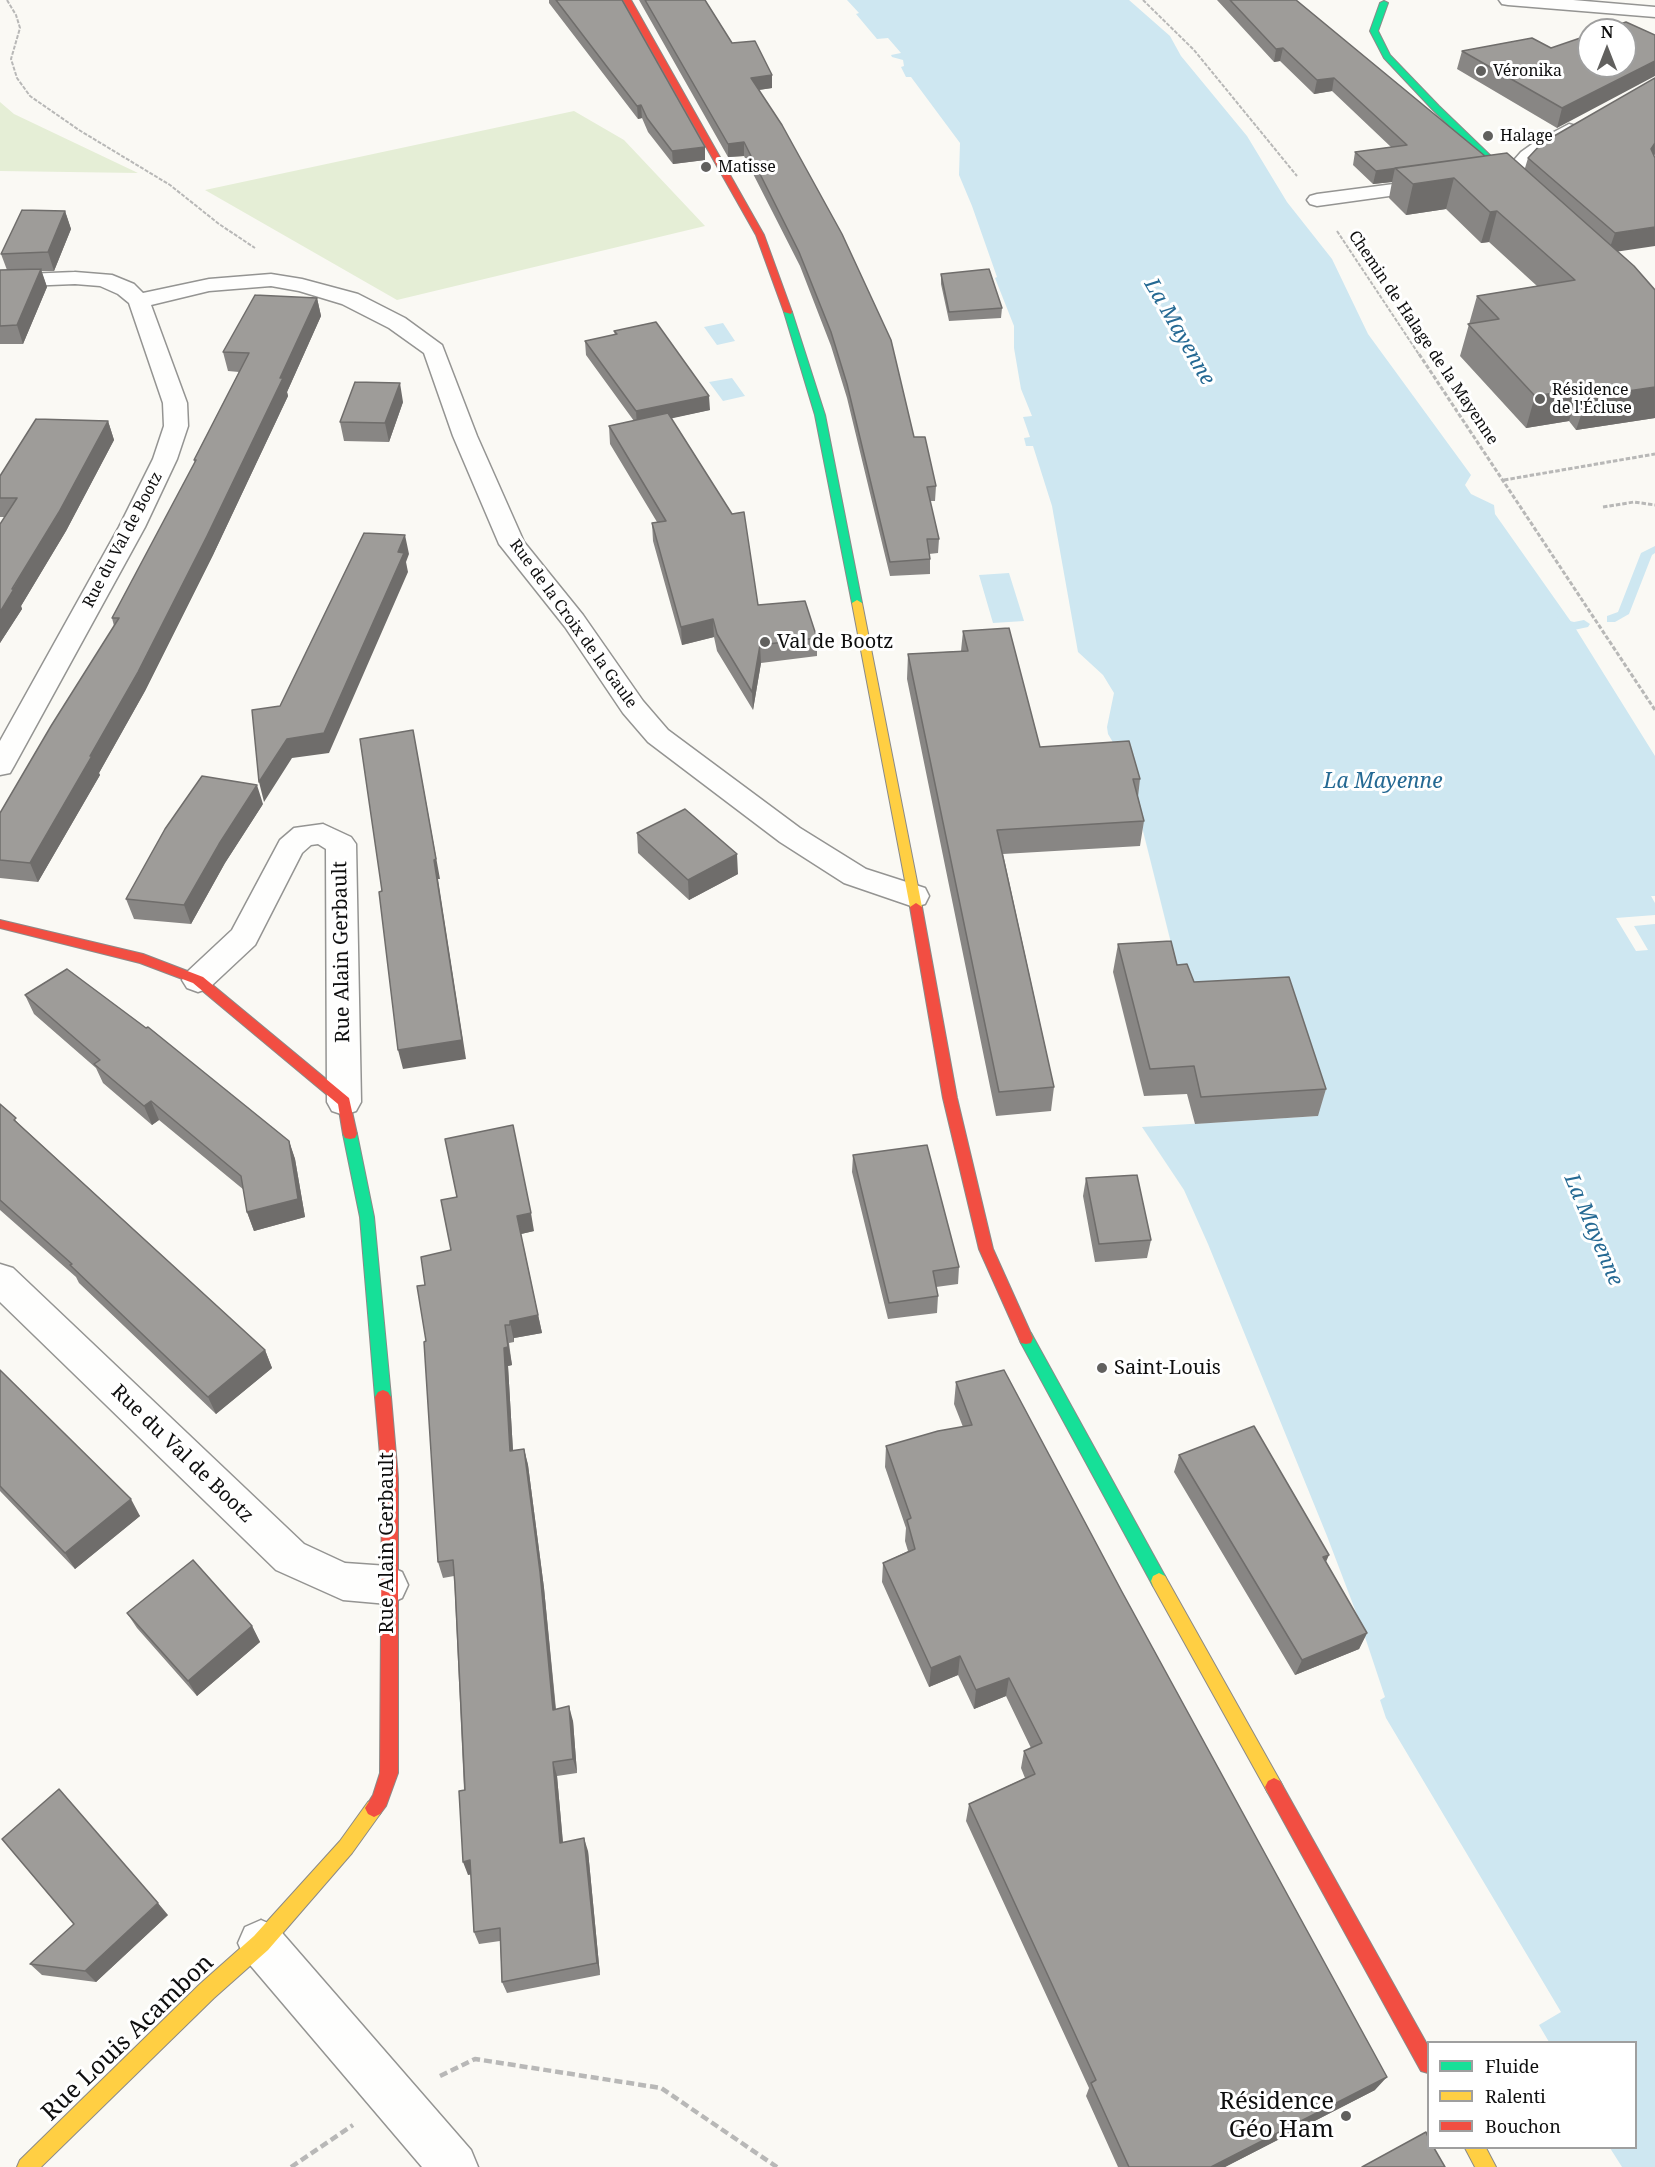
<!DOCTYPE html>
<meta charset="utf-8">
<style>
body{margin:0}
#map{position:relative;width:1655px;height:2167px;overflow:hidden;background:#faf9f4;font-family:"Noto Serif",serif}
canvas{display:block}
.legend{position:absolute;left:1427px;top:2041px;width:210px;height:108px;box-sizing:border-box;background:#fff;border:2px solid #9f9f9f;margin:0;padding:8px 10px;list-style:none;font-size:18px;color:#0e0e0e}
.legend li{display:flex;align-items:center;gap:12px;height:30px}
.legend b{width:30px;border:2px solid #9f9f9f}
.north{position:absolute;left:1577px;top:18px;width:60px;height:60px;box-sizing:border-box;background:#fff;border:2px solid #9f9f9f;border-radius:50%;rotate:0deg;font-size:16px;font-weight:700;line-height:24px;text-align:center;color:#0e0e0e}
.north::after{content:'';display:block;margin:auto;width:21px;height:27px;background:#61605e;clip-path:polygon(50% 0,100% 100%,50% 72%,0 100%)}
</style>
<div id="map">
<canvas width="1655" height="2167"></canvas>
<ul class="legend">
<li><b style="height:8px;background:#16e098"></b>Fluide</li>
<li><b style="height:8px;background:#ffcf43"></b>Ralenti</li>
<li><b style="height:8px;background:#f24e42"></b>Bouchon</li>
</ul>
<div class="north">N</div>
</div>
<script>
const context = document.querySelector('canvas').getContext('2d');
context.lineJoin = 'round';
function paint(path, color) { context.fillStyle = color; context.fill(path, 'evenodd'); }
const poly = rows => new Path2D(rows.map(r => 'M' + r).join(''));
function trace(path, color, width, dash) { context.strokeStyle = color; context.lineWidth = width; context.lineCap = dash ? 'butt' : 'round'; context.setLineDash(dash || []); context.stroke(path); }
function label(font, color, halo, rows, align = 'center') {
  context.font = font + ' "Noto Serif",serif'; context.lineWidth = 6; context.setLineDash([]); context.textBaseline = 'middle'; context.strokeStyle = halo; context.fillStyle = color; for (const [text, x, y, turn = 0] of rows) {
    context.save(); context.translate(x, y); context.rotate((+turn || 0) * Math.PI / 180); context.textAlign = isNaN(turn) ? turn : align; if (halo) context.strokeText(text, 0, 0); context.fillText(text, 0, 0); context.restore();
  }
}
paint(poly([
 [0,102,14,114,138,173,0,171],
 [574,111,624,140,705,226,397,300,205,190]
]), '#e5eed6');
paint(poly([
 [847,0,1129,0,1170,36,1181,56,1247,136,1287,202,1332,259,1368,334,1471,475,1465,485,1471,494,1494,505,1495,514,1574,626,1655,756,1655,896,1651,896,1655,903,1655,915,1616,918,1636,951,1648,950,1634,926,1655,924,1655,2167,1622,2167,1610,2148,1636,2148,1636,2042,1549,2042,1539,2025,1561,2012,1386,1718,1380,1700,1385,1697,1362,1628,1327,1536,1208,1244,1184,1190,1142,1127,1318,1116,1186,1003,1136,803,1120,754,1108,734,1107,727,1114,693,1103,675,1078,652,1052,506,1033,446,1026,446,1024,438,1030,437,1023,417,1032,416,1021,389,1014,348,1014,326,995,278,997,277,972,206,959,175,960,143,911,77,906,77,901,67,904,66,903,60,892,57,891,55,901,53,888,38,877,39,856,14,859,13],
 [723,323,735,341,717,345,704,327],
 [732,378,745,396,723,401,709,382],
 [1009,573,1024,621,993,623,979,575]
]), '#cee7f1');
paint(poly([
 [1655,546,1655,553,1652,555,1629,614,1615,622,1607,622,1607,616,1618,612,1641,553,1655,546],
 [1554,617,1574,622,1584,620,1590,624,1588,627,1574,630,1550,624,1548,621,1554,617]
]), '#cee7f1');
const street = poly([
 [1499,0,1573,0,1655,7,1655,17,1508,5,1502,4,1499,0],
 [1569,124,1576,126,1579,130,1576,134,1535,160,1522,175,1512,179,1317,206,1310,204,1307,200,1310,196,1317,194,1501,170,1508,167,1521,152,1535,142,1569,124],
 [75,272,112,275,134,284,143,293,209,279,271,274,302,279,358,294,405,318,442,345,477,436,524,542,583,615,643,701,668,730,800,828,866,869,925,888,929,896,925,904,914,907,844,883,780,842,648,742,623,713,565,627,499,544,453,436,424,353,389,328,342,304,299,291,271,286,209,291,151,305,187,403,188,426,177,459,145,527,14,766,10,773,0,775,0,741,119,527,153,459,164,426,163,403,129,303,118,294,100,286,75,284,0,287,0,275,75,272],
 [323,824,351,837,356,844,361,1102,356,1111,344,1115,332,1111,327,1102,326,849,318,844,311,845,302,853,255,945,209,988,198,992,187,988,182,980,187,972,232,930,280,840,294,828,323,824],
 [0,1264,13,1268,304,1544,345,1563,388,1566,402,1572,408,1585,402,1598,388,1604,343,1600,276,1570,0,1302,0,1264],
 [261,1920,277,1927,471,2150,478,2167,422,2167,245,1959,238,1943,245,1927,261,1920]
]);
const fast = poly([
 [1384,1,1388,3,1378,31,1390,55,1439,106,1520,184,1520,188,1514,188,1433,110,1384,58,1370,31,1380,3,1384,1],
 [788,309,792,312,825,415,862,603,857,606,852,603,815,415,784,312,788,309],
 [350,1129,355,1130,357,1134,374,1217,391,1397,388,1402,383,1404,378,1402,375,1397,360,1217,343,1134,345,1130,350,1129],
 [1026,1332,1031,1333,1165,1576,1167,1581,1165,1586,1159,1589,1153,1586,1021,1343,1019,1338,1021,1333,1026,1332]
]);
const slow = poly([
 [857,600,862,603,922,907,916,911,910,907,852,603,857,600],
 [1159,1573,1165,1576,1280,1781,1283,1787,1280,1793,1274,1796,1268,1793,1153,1586,1151,1581,1153,1576,1159,1573],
 [374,1799,380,1802,383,1808,380,1814,352,1853,268,1950,214,1998,41,2167,17,2167,20,2160,200,1984,254,1936,340,1841,368,1802,374,1799],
 [1465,2148,1486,2148,1496,2167,1475,2167,1465,2148]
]);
const jam = poly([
 [623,0,631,0,764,235,792,312,791,314,784,312,756,235,623,0],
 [916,903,922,907,957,1098,993,1249,1033,1338,1031,1343,1026,1344,1021,1343,979,1249,943,1098,910,907,916,903],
 [0,920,143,954,203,977,349,1098,357,1134,355,1138,350,1139,345,1138,343,1134,338,1104,193,983,140,963,0,928,0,920],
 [383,1390,388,1392,391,1397,398,1478,398,1773,386,1806,380,1814,374,1817,368,1814,365,1808,373,1795,380,1773,382,1478,375,1397,378,1392,383,1390],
 [1274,1778,1280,1781,1428,2046,1428,2073,1421,2071,1268,1793,1265,1787,1268,1781,1274,1778]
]);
trace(street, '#949492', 3);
trace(fast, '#8b8a88', 2);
trace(slow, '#8b8a88', 2);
trace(jam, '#8b8a88', 2);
trace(poly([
 [7,0,16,15,20,28,11,59,17,78,30,96,79,130,170,185,219,224,255,248],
 [1143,0,1194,50,1297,176],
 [1337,231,1420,356]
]), '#b8b8b7', 2, [4, 1.5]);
trace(poly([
 [1419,354,1655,710],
 [1504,480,1655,454],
 [1603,507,1634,502,1655,505]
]), '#b8b8b7', 3, [4.5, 2]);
trace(poly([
 [440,2076,475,2059,661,2088,777,2167],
 [291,2167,353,2125]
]), '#b8b8b7', 4.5, [8, 4]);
paint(street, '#fefefd');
paint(fast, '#16e098');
paint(slow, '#ffcf43');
paint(jam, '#f24e42');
paint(poly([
 [549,0,622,0,705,160,673,164,648,132,642,118,638,119,549,3],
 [639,0,705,0,732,43,772,75,772,88,759,90,936,486,935,501,930,501,939,539,938,553,929,554,930,559,930,574,890,576,847,398,831,346,800,266,744,156,728,157],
 [1217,0,1296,0,1485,156,1525,168,1528,158,1655,78,1655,154,1618,252,1655,290,1655,418,1576,430,1569,421,1526,428,1460,356,1477,296,1537,286,1489,242,1481,243,1446,209,1406,215,1389,198,1392,182,1373,184,1353,165,1355,152,1391,147,1332,91,1314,94,1280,61,1274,62],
 [1655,35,1557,128,1457,69,1462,51,1551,48],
 [65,211,71,229,54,271,41,271,47,287,23,344,0,344,0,270,7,270,1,254],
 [941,274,1002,308,1001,318,949,321,941,284],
 [317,298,321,316,287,392,288,396,213,555,145,691,99,773,100,775,38,882,0,878,0,813,114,626,112,618,195,463,194,460,239,372,228,371,223,352],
 [614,331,710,410,671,418,758,605,817,638,817,656,761,663,753,710,717,651,714,637,682,645,653,541,652,523,657,522,610,444,609,426,634,421,586,355,585,341,615,335],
 [403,402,389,442,344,441,340,422],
 [108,421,114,440,66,531,21,606,22,609,0,643,0,524,5,517,0,517,0,476],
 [963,631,1040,747,1140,779,1138,797,1144,821,1140,846,1003,854,1054,1087,1051,1111,996,1116,907,679,908,654,961,651],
 [263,804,225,863,191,924,134,919,126,899],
 [637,833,738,874,689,900,638,853],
 [1118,944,1177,965,1194,982,1326,1089,1318,1116,1195,1124,1187,1094,1144,1096,1113,972],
 [25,995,289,1141,295,1159,305,1217,254,1231,247,1212,244,1190,159,1120,152,1125,103,1083,96,1068,34,1014],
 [0,1104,19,1124,265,1350,272,1368,216,1414,79,1283,76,1277,0,1210],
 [853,1155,959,1267,958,1284,936,1287,938,1296,937,1313,888,1319,852,1172],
 [1086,1178,1151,1240,1147,1258,1095,1262,1083,1196],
 [441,1200,534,1231,521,1234,542,1333,514,1338,514,1342,509,1343,512,1365,508,1366,513,1451,524,1449,528,1465,544,1588,556,1709,573,1721,577,1773,557,1776,563,1842,588,1851,600,1975,507,1993,502,1982,500,1941,479,1944,474,1932,471,1874,468,1875,454,1576,443,1578,438,1562,426,1341,425,1285,451,1250],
 [0,1370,140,1516,75,1569,0,1491],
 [956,1382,1375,2090,1225,2167,1118,2167,1086,2096,1089,2088,966,1821,969,1804,1025,1778,1021,1768,1024,1751,1031,1748,1006,1696,974,1709,958,1675,929,1687,882,1582,883,1563,908,1551,905,1541,906,1528,885,1467,886,1446,963,1427,954,1404],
 [1179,1455,1326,1562,1367,1633,1359,1649,1295,1675,1174,1472],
 [127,1613,252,1626,260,1642,197,1696,137,1628],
 [168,1915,96,1982,42,1975,30,1964,74,1924]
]), '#888684');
paint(poly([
 [1283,48,1280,61,1274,62,1276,49],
 [1655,61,1655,76,1557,128,1562,108],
 [772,75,772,88,751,91,751,78],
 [1334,78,1332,91,1314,94,1317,80],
 [641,105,642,118,638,119,637,106],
 [744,142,744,156,728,157,728,144],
 [1655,143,1655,154,1644,168,1651,149],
 [705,147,705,160,673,164,672,151],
 [1395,168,1392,182,1373,184,1376,171],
 [1454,178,1446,209,1406,215,1413,184],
 [65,211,71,229,54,271,48,252],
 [1497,211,1489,242,1481,243,1490,212],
 [1655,227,1655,246,1608,253,1615,233],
 [41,269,47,287,23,344,17,325],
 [317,298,321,316,287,392,288,396,213,555,145,691,99,773,100,775,38,882,30,863,90,756,280,378],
 [400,383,403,402,389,442,385,423],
 [1655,387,1655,418,1576,430,1587,397],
 [1579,389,1569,421,1526,428,1535,396],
 [709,396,710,410,637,426,636,411],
 [108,421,114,440,66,531,21,606,22,609,0,643,0,612],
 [405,535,409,554,406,562,408,572,329,753,292,758,264,802,259,782,398,552],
 [713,619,714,637,682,645,681,627],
 [760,645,761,663,753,710,752,692],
 [413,730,440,879,438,879,466,1059,403,1069,398,1050],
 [257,785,263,804,225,863,191,924,184,905,219,844],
 [737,854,738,874,689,900,688,880],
 [151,1101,159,1120,152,1125,144,1106],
 [289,1141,295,1159,305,1217,254,1231,247,1212],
 [531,1213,534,1231,521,1234,517,1216],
 [538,1315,542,1333,514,1338,514,1342,510,1321],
 [505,1325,512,1365,508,1366,514,1468,510,1451,504,1348],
 [265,1350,272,1368,216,1414,208,1397],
 [524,1449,528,1465,544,1588,557,1724,553,1710],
 [131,1499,140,1516,75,1569,65,1553],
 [1329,1555,1322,1571,1323,1557],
 [252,1626,260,1642,197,1696,188,1681],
 [1367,1633,1359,1649,1295,1675,1302,1660],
 [960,1656,958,1675,929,1687,931,1668],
 [1009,1678,1006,1696,974,1709,976,1690],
 [569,1706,573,1721,577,1773,573,1759],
 [553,1762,557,1776,564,1856,560,1843],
 [584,1838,588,1851,600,1975,597,1963],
 [470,1860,476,1873,468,1875,463,1862],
 [158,1903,168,1915,96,1982,85,1971],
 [1387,2077,1375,2090,1225,2167,1211,2167]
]), '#6f6d6b');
const building = poly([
 [556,0,622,0,705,147,672,151,647,118,641,105,637,106,556,0],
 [645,0,705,0,732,43,755,41,772,75,751,78,782,125,842,234,891,340,914,437,925,437,936,486,927,487,939,539,927,539,930,559,890,562,847,384,831,332,799,252,744,142,728,144,645,0],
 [1230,0,1296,0,1485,156,1376,171,1355,152,1407,145,1334,78,1317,80,1283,48,1276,49,1230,0],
 [1626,22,1655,35,1655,61,1562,108,1462,51,1532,38,1551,48,1589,35,1589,66,1625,66,1625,30,1604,30,1626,22],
 [1655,78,1655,143,1651,149,1655,158,1655,227,1615,233,1528,158,1542,143,1655,78],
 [1507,153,1634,266,1655,290,1655,387,1587,397,1579,389,1535,396,1468,324,1499,319,1477,296,1575,280,1497,211,1490,212,1454,178,1413,184,1395,168,1507,153],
 [22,210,65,211,48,252,1,254,22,210],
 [41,269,17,325,0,326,0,270,41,269],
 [989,269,1002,308,949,312,941,274,989,269],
 [255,295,317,298,280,378,283,378,207,536,138,672,90,756,92,756,30,863,0,860,0,813,51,726,119,618,112,618,196,460,194,460,249,353,223,352,255,295],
 [656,322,709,396,636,411,585,341,617,334,614,331,656,322],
 [355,382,400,383,385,423,340,422,355,382],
 [668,413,732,514,744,512,758,605,805,601,817,638,760,645,752,692,717,634,713,619,681,627,652,523,666,521,609,426,668,413],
 [36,419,108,421,59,512,12,589,14,589,0,612,0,524,17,498,0,498,0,476,36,419],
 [364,533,405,535,398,552,404,553,324,733,287,739,259,782,252,710,280,706,364,533],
 [1009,628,1040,747,1129,741,1140,779,1133,779,1144,821,997,830,1054,1087,999,1092,908,654,968,651,963,631,1009,628],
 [413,730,436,859,434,860,462,1040,398,1050,379,892,382,891,360,739,413,730],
 [202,776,257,785,219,844,184,905,126,899,165,829,202,776],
 [685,809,737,854,688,880,637,833,685,809],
 [1171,941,1177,965,1187,964,1194,982,1289,977,1326,1089,1201,1097,1194,1066,1150,1069,1118,944,1171,941],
 [67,969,146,1028,148,1027,289,1141,298,1199,247,1212,241,1176,151,1101,144,1106,94,1064,100,1060,25,995,67,969],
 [0,1104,16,1118,14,1120,265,1350,208,1397,70,1265,72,1264,0,1200,0,1104],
 [513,1125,531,1213,517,1216,538,1315,510,1321,510,1325,505,1325,508,1347,504,1348,510,1451,524,1449,540,1572,553,1710,569,1706,573,1759,553,1762,560,1843,584,1838,597,1963,502,1982,500,1928,474,1932,470,1860,463,1862,459,1791,465,1790,455,1585,453,1560,438,1562,424,1342,426,1341,417,1286,425,1285,421,1257,451,1250,441,1200,457,1197,445,1139,513,1125],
 [927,1145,959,1267,933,1271,938,1296,889,1303,853,1155,927,1145],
 [1137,1175,1151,1240,1099,1244,1086,1178,1137,1175],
 [0,1370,131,1499,65,1553,0,1486,0,1370],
 [1004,1370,1121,1590,1387,2077,1211,2167,1129,2167,1091,2083,1096,2080,969,1804,1035,1774,1024,1751,1042,1743,1009,1678,976,1690,960,1656,931,1668,883,1563,915,1549,907,1520,911,1518,886,1446,938,1431,972,1425,956,1382,1004,1370],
 [1254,1426,1329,1555,1323,1557,1367,1633,1302,1660,1179,1455,1254,1426],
 [193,1560,252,1626,188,1681,127,1613,193,1560],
 [59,1789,158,1903,85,1971,30,1964,74,1924,2,1839,59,1789],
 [1426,2132,1428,2137,1428,2148,1434,2148,1445,2167,1362,2167,1426,2132]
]);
paint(building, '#9e9c99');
trace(building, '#6f6d6b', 1.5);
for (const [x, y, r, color] of [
 [1481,71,6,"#61605e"],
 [1488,136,6,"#61605e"],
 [706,167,6,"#61605e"],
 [1540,399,6,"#61605e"],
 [765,642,6,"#61605e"],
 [1102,1368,6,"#61605e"],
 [1346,2116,6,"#61605e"]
]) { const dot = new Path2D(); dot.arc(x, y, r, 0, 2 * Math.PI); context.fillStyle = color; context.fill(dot); trace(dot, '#fff', 2); }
label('16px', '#0e0e0e', '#fff', [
 ["Véronika",1493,71],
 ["Halage",1500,136],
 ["Matisse",718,167],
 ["Résidence",1552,390],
 ["de l'Écluse",1552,408]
], 'left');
label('16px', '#0e0e0e', '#fff', [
 ["Chemin de Halage de la Mayenne",1423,338,56],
 ["Rue du Val de Bootz",123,540,-62],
 ["Rue de la Croix de la Gaule",573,624,54]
]);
label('20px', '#0e0e0e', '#fff', [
 ["Val de Bootz",777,642],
 ["Saint-Louis",1114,1368]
], 'left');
label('20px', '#0e0e0e', '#fff', [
 ["Rue Alain Gerbault",342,952,-91],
 ["Rue du Val de Bootz",182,1454,44],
 ["Rue Alain Gerbault",387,1543,-90]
]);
label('italic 21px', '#256993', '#fff', [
 ["La Mayenne",1179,332,60],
 ["La Mayenne",1383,782],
 ["La Mayenne",1593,1230,67]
]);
label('24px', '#0e0e0e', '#fff', [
 ["Rue Louis Acambon",128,2038,-44]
]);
label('24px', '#0e0e0e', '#fff', [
 ["Résidence",1334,2102],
 ["Géo Ham",1334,2130]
], 'right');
</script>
